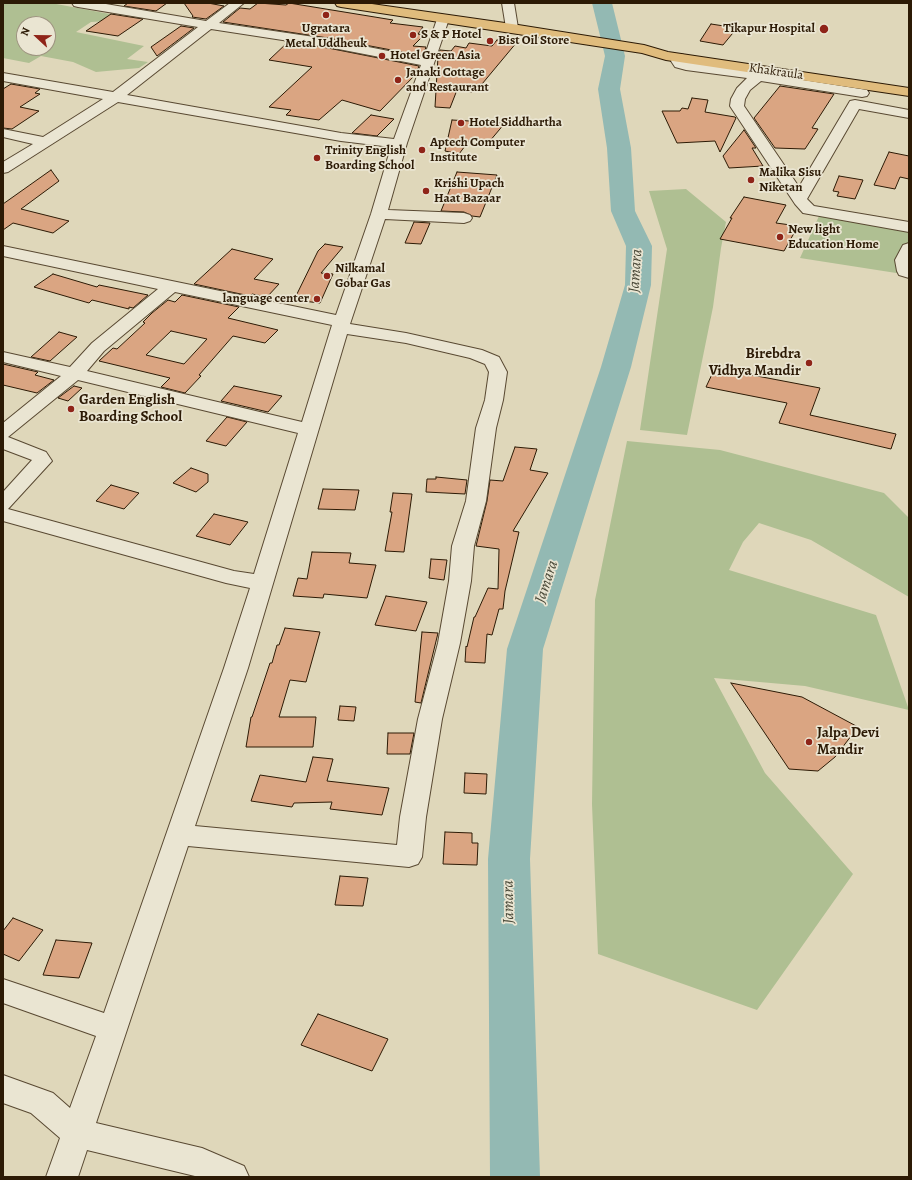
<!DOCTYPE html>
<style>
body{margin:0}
#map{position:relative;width:912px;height:1180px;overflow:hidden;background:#dfd7ba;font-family:Alegreya,serif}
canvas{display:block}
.frame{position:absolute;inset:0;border:4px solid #2c1a05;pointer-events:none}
.north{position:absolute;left:16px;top:16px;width:40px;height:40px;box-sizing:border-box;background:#eae5d2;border:1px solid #9e9480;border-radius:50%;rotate:292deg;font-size:11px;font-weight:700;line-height:16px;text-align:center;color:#2c1a05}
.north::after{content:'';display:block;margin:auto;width:14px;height:18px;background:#8f2418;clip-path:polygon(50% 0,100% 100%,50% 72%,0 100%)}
</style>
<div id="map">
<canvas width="912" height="1180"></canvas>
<div class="frame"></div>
<div class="north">N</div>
</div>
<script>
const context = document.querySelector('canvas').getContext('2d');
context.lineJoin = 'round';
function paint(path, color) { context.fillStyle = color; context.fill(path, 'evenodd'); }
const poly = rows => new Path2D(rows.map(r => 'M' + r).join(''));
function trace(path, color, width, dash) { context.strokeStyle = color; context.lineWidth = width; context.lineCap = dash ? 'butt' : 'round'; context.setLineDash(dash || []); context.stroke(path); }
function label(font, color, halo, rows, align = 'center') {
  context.font = font + ' Alegreya,serif'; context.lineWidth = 3.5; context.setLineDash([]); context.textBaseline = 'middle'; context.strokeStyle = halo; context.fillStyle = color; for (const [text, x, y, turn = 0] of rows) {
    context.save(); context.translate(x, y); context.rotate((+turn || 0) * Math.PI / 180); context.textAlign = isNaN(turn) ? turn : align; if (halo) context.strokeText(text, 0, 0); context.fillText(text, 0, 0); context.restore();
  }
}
paint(poly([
 [3,3,51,3,115,15,107,21,91,22,76,32,144,46,127,59,148,62,139,68,96,72,73,62,41,56,29,63,3,58],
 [24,24,48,24,48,48,24,48],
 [686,189,726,222,721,248,713,307,687,435,640,430,667,249,649,191],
 [819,216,909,231,909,275,800,258],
 [627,441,720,450,884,493,909,518,909,597,811,540,759,523,743,542,729,570,876,615,909,710,805,686,714,678,765,773,853,874,757,1010,598,954,592,804,595,600]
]), '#afbf92');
paint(poly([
 [592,3,612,3,625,56,620,89,631,148,635,211,652,246,651,285,631,367,543,649,530,859,540,1177,490,1177,488,859,507,649,601,367,625,285,626,246,611,211,607,148,598,89,605,56,592,3]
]), '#93b9b3');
const building = poly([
 [128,3,167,3,156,11,124,6,128,3],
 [184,3,208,3,224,6,206,19,192,17,193,16,184,3],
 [258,3,286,5,289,3,393,20,390,23,423,27,418,34,424,35,413,46,426,47,423,56,328,38,223,22,240,8,250,9,258,3],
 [111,14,143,19,118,36,86,31,111,14],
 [711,24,737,28,723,45,700,41,711,24],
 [181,26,194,28,157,56,151,47,181,26],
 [497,40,517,42,482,84,480,84,472,92,457,90,450,108,435,107,438,57,440,50,451,51,455,46,466,48,469,43,492,46,497,40],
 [288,42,328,48,419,66,416,74,380,111,342,100,319,120,286,115,291,110,269,107,312,67,269,60,288,42],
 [11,84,40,89,35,93,40,94,20,107,39,111,12,129,3,128,3,89,11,84],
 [780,86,834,94,812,128,818,129,805,149,775,148,754,118,780,86],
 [692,98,708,100,705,112,735,117,736,118,720,152,715,141,677,143,662,111,680,111,682,108,688,109,692,98],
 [371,115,394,119,377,136,352,133,371,115],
 [452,120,505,123,489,142,471,138,459,154,445,151,452,120],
 [744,130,756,148,752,148,763,166,729,168,723,156,744,130],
 [889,152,909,156,909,179,900,177,895,189,874,185,889,152],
 [51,170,59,181,21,209,69,221,53,233,13,223,3,230,3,204,51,170],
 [457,172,497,175,480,217,472,216,464,212,441,211,457,172],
 [839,176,863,180,855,199,837,196,839,192,833,191,839,176],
 [744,197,786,205,776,223,798,226,784,251,720,239,732,218,730,218,744,197],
 [414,222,430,223,421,244,405,243,414,222],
 [325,244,343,247,321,273,333,274,320,303,294,300,318,251,325,244],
 [232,249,273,259,254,279,279,284,267,297,252,294,250,296,194,284,232,249],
 [53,274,97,287,99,285,148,295,133,308,129,307,129,309,92,300,89,303,34,287,53,274],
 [182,295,239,307,228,318,278,330,265,343,233,336,199,375,201,376,185,393,161,387,170,378,99,361,113,348,117,349,145,323,143,322,152,313,168,300,175,302,182,295],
 [171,331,207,339,184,364,146,355,171,331],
 [59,332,77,337,50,361,31,357,59,332],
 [3,364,38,372,35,375,54,380,37,393,3,385,3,364],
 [715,368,820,388,810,415,896,434,891,449,779,423,787,403,706,387,715,368],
 [74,386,82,388,68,401,58,398,74,386],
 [234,386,282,396,268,412,221,401,234,386],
 [227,417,247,422,226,446,206,441,227,417],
 [515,447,537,449,530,470,548,473,513,531,519,532,505,591,503,609,499,609,492,635,487,634,485,663,465,662,466,646,467,647,474,617,475,617,488,588,498,589,499,549,476,546,487,501,490,480,503,481,515,447],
 [191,468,208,474,208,482,196,492,173,483,191,468],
 [436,477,467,480,465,494,426,492,427,479,436,479,436,477],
 [111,485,139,493,124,509,96,501,111,485],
 [323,489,359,490,355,510,318,509,323,489],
 [393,493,412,494,404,552,385,551,392,512,390,512,393,493],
 [214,514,248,522,230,545,196,536,214,514],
 [312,552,351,553,349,563,376,565,367,598,324,594,323,598,293,596,298,578,307,579,312,552],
 [431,559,447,560,444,580,429,578,431,559],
 [386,596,427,602,416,631,375,625,386,596],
 [285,628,320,632,306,682,290,680,279,717,316,717,313,747,246,747,251,717,252,717,270,663,272,663,277,645,279,645,285,628],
 [422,632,438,633,421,703,415,702,422,632],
 [731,683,802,697,858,727,835,757,818,771,789,769,731,683],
 [340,706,356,707,354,721,338,720,340,706],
 [388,733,414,733,410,754,387,754,388,733],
 [313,757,333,759,327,781,389,788,382,815,330,809,332,802,294,803,292,807,251,801,260,775,306,782,313,757],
 [465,773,487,774,486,794,464,793,465,773],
 [445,832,472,833,472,843,478,843,477,865,443,864,445,832],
 [340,876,368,878,363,906,335,905,340,876],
 [13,918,43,930,19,961,3,954,3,931,13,918],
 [56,940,92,943,79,978,43,975,56,940],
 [318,1014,388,1039,372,1071,301,1045,318,1014]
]);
paint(building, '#daa582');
trace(building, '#2c1a05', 1);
const minor = poly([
 [72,3,100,3,206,21,230,3,244,3,219,23,328,39,424,58,437,19,439,16,443,15,447,16,449,19,407,143,388,210,464,213,470,215,472,218,470,221,464,223,385,219,350,324,406,333,482,350,499,357,507,372,503,400,496,428,486,501,474,546,471,581,460,643,442,719,426,817,422,857,418,864,409,867,188,846,96,1123,202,1148,244,1166,249,1177,199,1177,87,1150,78,1177,46,1177,60,1138,31,1113,3,1103,3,1075,53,1093,70,1108,96,1036,3,1003,3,979,104,1013,224,668,250,588,226,583,3,521,3,492,32,460,3,449,3,423,61,376,3,362,3,352,70,367,92,343,158,289,3,256,3,246,336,315,371,214,391,147,341,141,118,102,8,172,3,173,3,162,33,144,3,137,3,129,43,137,103,99,3,81,3,73,113,92,198,27,78,7,74,6,72,3],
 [211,29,328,47,421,65,394,139,341,133,127,95,211,29],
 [175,292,332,325,302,422,87,371,104,351,175,292],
 [347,334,406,343,470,358,485,364,489,372,485,400,476,428,466,501,452,546,449,581,438,643,418,719,400,817,397,845,195,826,248,668,347,334],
 [78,380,298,433,254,574,234,571,8,509,52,461,46,452,8,437,78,380],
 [502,3,514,3,518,28,516,31,512,32,508,31,506,28,502,3],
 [679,54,684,55,686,58,685,61,688,62,867,90,869,93,867,96,862,97,761,81,750,90,745,99,744,106,799,187,850,101,855,100,909,110,909,118,859,109,807,199,814,206,909,222,909,232,803,213,795,204,730,106,731,99,737,88,747,78,686,70,675,67,671,61,674,55,679,54],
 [909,243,909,278,899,275,897,271,895,260,903,245,909,243]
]);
const major = poly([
 [335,3,365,3,512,24,644,45,668,52,909,88,909,96,666,60,642,53,341,7,337,6,335,3]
]);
trace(minor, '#594932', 2);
trace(major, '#2c1a05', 2);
paint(minor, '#eae5d2');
paint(major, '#e0bc7d');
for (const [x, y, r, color] of [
 [326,15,4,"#8f2418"],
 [824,29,5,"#8f2418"],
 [413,35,4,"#8f2418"],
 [490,41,4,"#8f2418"],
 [382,56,4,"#8f2418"],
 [398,80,4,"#8f2418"],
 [461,123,4,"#8f2418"],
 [422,150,4,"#8f2418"],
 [317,158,4,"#8f2418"],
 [751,180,4,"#8f2418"],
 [426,191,4,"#8f2418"],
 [780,237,4,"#8f2418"],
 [327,276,4,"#8f2418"],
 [317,299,4,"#8f2418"],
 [809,363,4,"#8f2418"],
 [71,409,4,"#8f2418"],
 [809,742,4,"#8f2418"]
]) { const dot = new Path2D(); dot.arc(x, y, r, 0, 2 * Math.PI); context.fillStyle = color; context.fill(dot); trace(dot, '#eae5d2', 1.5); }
label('bold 13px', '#2c1a05', '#eae5d2', [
 ["Ugratara",326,29,"center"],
 ["Metal Uddheuk",326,44,"center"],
 ["Tikapur Hospital",815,29,"right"],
 ["S & P Hotel",421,35],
 ["Bist Oil Store",498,41],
 ["Hotel Green Asia",390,56],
 ["Janaki Cottage",406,73],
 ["and Restaurant",406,88],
 ["Hotel Siddhartha",469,123],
 ["Aptech Computer",430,143],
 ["Institute",430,158],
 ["Trinity English",325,151],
 ["Boarding School",325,166],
 ["Malika Sisu",759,173],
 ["Niketan",759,188],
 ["Krishi Upach",434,184],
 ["Haat Bazaar",434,199],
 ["New light",788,230],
 ["Education Home",788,245],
 ["Nilkamal",335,269],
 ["Gobar Gas",335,284],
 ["language center",309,299,"right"]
], 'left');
label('13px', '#2c1a05', '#eae5d2', [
 ["Khakraula",776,72,8]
]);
label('bold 15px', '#2c1a05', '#eae5d2', [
 ["Birebdra",801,354,"right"],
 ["Vidhya Mandir",801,371,"right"],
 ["Garden English",79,400],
 ["Boarding School",79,417],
 ["Jalpa Devi",817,733],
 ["Mandir",817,750]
], 'left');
label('italic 16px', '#4b4a39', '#eae5d2', [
 ["Jamara",636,271,-86],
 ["Jamara",547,582,-72],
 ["Jamara",509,902,-91]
]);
</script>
